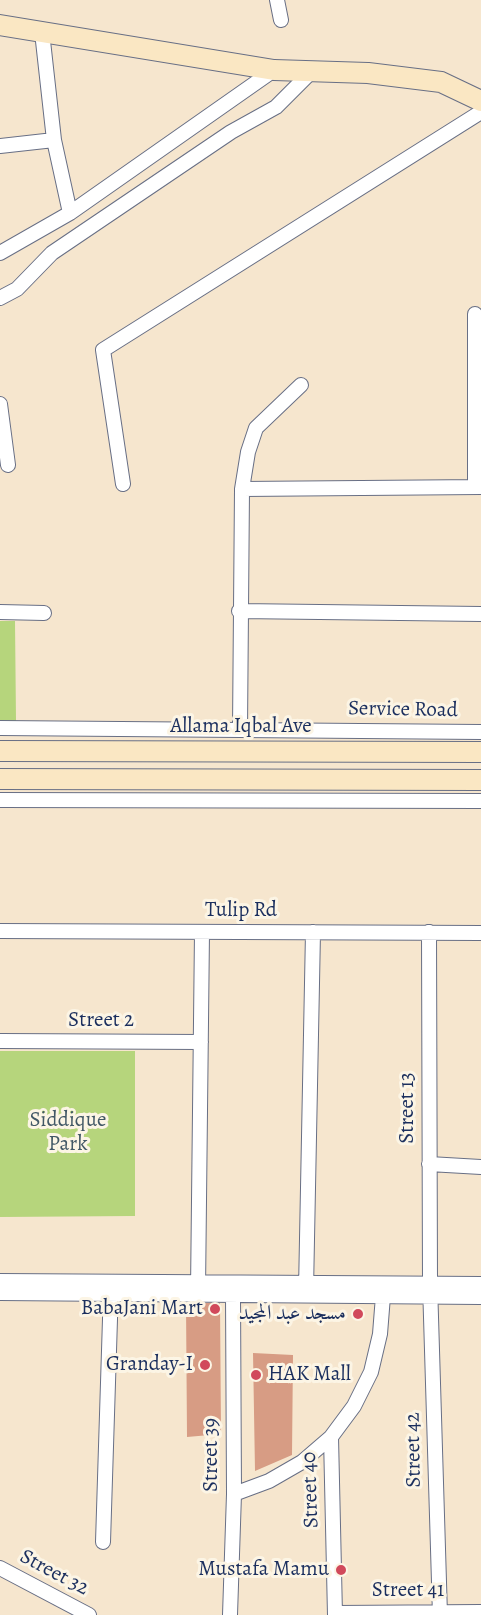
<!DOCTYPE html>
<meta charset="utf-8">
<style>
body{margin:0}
canvas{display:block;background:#f6e6ce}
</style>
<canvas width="481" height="1615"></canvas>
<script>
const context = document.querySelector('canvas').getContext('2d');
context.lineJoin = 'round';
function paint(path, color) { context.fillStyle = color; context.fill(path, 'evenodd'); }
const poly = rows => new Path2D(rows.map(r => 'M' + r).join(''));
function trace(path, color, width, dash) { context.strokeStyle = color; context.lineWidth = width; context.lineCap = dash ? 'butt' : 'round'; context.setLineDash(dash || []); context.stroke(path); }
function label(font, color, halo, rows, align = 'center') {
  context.font = font + ' Alegreya,Amiri,serif'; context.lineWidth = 6; context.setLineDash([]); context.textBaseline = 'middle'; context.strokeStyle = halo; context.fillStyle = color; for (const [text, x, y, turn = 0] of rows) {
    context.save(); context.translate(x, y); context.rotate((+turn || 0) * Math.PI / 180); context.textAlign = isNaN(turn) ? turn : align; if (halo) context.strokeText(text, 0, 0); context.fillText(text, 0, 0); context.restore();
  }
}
paint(poly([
 [0,621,15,621,16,721,0,721],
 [0,1051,135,1051,135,1216,0,1217]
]), '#b6d57c');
paint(poly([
 [186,1303,220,1303,221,1434,187,1437],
 [253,1353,293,1355,292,1455,255,1471]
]), '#d79c84');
const street = poly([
 [277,0,281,20],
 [42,32,54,140,70,213],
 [0,146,54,140],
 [0,253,70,213,274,70],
 [0,298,17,289,52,253,231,132,276,107,313,70],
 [475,314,475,487],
 [0,404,8,465],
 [123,484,103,350,481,112],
 [242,489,481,487],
 [239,611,481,614],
 [0,612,44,613],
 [0,728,481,732],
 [240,729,242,489,248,452,256,428,301,385],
 [0,800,481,801],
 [0,931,481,933],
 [429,932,430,1284,440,1615],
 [0,1041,201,1042],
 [429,1164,481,1167],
 [0,1281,481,1284],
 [198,1290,202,932],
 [306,1290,313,932],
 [0,1293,481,1297],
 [331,1437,335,1615],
 [234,1494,269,1481,302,1462,331,1437,354,1406,371,1372,380,1334,383,1296],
 [103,1542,111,1287],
 [0,1568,89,1615],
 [336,1613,481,1612],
 [230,1615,234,1494,233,1295]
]);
const secondary = poly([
 [0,25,274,70,368,73,441,82,481,101],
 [0,751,481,752],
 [0,779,481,780]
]);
trace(street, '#686f85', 16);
trace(secondary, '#686f85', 22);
trace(street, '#fff', 14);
trace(secondary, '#fae7c3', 20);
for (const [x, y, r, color] of [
 [215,1309,6,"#d1495b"],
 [358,1314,6,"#d1495b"],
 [205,1365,6,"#d1495b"],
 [256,1375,6,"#d1495b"],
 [341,1570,6,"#d1495b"]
]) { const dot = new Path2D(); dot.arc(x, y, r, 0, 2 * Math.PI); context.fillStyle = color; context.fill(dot); trace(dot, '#fcf5e5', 2); }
label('21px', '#1b2f5e', '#fcf5e5', [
 ["Service Road",403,710,1],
 ["Allama Iqbal Ave",241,727],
 ["Tulip Rd",241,911],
 ["Street 2",101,1021],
 ["Street 13",408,1108,-90],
 ["Street 42",414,1450,-91],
 ["Street 39",212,1455,-90],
 ["Street 40",311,1490,-92],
 ["Street 32",54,1573,28],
 ["Street 41",408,1591]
]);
label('21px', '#425866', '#fcf5e5', [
 ["Siddique",68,1121],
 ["Park",68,1145]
]);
label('21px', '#1b2f5e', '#fcf5e5', [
 ["BabaJani Mart",203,1309],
 ["مسجد عبد المجید",346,1314],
 ["Granday-I",193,1365],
 ["HAK Mall",268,1375,"left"],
 ["Mustafa Mamu",329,1570]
], 'right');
</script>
